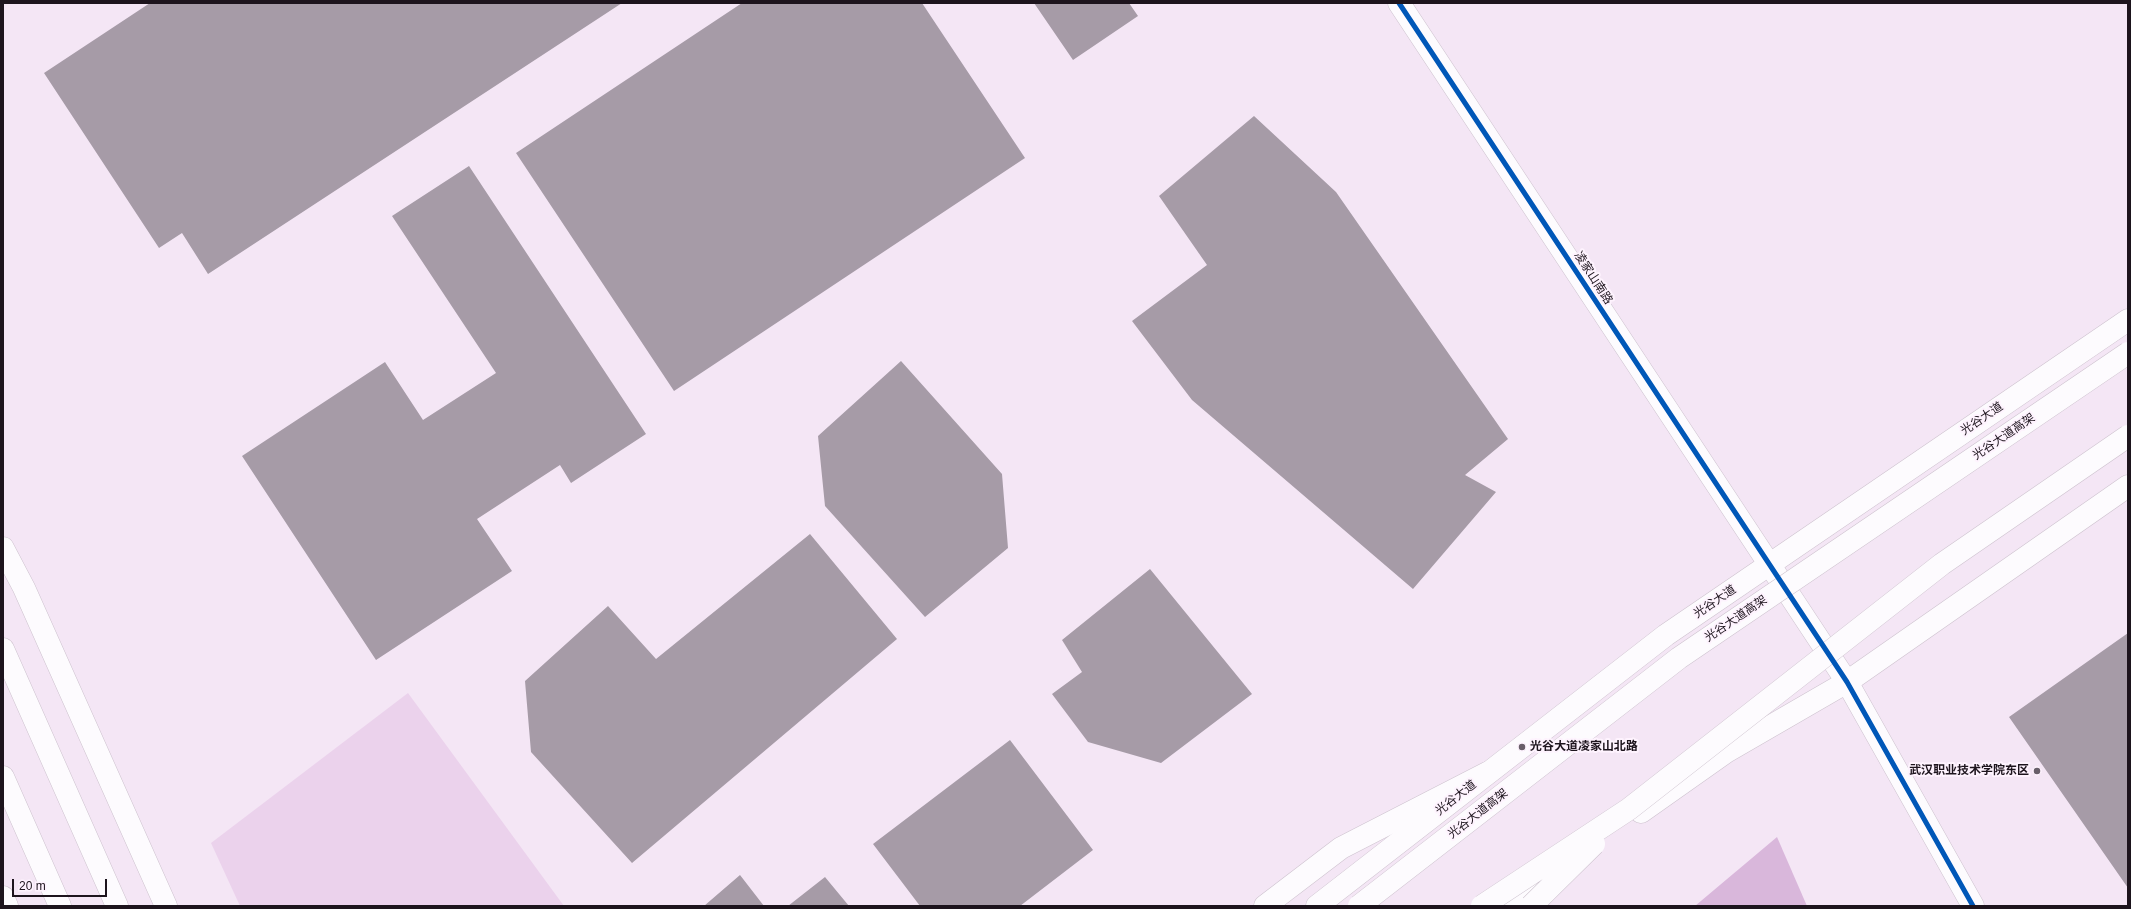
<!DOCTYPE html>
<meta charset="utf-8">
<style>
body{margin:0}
#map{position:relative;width:2131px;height:909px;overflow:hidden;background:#f4e6f5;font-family:Arial,sans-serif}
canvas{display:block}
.frame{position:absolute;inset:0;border:4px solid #1d141d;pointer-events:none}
.scale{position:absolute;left:12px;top:879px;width:95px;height:18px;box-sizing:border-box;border:2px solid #1d141d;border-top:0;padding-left:5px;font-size:12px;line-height:14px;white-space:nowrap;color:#1d141d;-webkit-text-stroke:3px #fef3fe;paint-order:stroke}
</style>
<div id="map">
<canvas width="2131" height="909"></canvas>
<div class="frame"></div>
<div class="scale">20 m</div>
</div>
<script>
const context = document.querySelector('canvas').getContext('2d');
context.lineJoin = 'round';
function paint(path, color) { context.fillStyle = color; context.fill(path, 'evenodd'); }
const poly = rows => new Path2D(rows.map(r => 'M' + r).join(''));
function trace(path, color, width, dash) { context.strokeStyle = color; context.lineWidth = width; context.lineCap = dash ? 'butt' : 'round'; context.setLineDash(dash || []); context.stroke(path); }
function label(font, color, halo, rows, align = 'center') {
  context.font = font + ' Arial,"Noto Sans SC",sans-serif'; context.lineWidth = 4; context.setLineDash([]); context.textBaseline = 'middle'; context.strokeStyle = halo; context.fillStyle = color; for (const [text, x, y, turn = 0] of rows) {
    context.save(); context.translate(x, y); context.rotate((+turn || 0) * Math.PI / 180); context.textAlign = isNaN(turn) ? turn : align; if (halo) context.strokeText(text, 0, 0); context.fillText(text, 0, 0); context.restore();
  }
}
paint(poly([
 [408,693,564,906,240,906,211,843]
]), '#ebd2ec');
paint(poly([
 [1777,837,1807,906,1695,906]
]), '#d9b7db');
paint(poly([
 [150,3,622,3,208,274,182,233,159,248,44,73],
 [742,3,922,3,1025,158,674,391,516,153],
 [1034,3,1129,3,1138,16,1073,60],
 [1254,116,1336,192,1508,439,1465,475,1496,492,1413,589,1192,400,1132,321,1207,265,1159,196],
 [469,166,646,434,571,483,560,465,477,519,512,571,376,660,242,456,385,362,423,420,496,373,392,216],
 [901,361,1002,474,1008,548,925,617,825,506,818,436],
 [810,534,897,639,632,863,531,752,525,681,608,606,656,659],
 [1150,569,1252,694,1161,763,1088,742,1052,694,1082,672,1062,640],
 [2128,633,2128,888,2009,717],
 [1010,740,1093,850,1020,906,920,906,873,844],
 [740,875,764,906,704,906],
 [825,877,849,906,788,906]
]), '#a69ba7');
const minor = poly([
 [1399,3,1847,682,1973,906]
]);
const secondary = poly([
 [3,548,24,588,166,906],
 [3,777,60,906],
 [3,897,7,906]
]);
const primary = poly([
 [1641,812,1726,752,1847,682,2128,486],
 [1317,906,1666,635,2128,320],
 [1505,906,1564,866]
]);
const trunk = poly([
 [3,649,117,906],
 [1265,906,1341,848,1487,773]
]);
trace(minor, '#cdc2ce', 23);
trace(secondary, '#cdc2ce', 23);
trace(primary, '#cdc2ce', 23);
trace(trunk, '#cdc2ce', 23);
trace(poly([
 [258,906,261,906]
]), '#dbd8dc', 2.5, [3, 2]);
trace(minor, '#fdfbfe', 22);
trace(secondary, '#fdfbfe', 22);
trace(primary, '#fdfbfe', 22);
trace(trunk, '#fdfbfe', 22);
const trunkBridge = poly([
 [1359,906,1679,658,2128,353],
 [1482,906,1629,809,1942,564,2128,436],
 [1531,906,1594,844]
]);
trace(trunkBridge, '#cdc2ce', 23, []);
trace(trunkBridge, '#fdfbfe', 22);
trace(poly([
 [1399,3,1847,682,1973,906]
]), '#0057b8', 5);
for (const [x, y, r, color] of [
 [1522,747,4,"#685e69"],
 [2037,771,4,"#685e69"]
]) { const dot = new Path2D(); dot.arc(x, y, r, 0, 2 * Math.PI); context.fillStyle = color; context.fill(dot); trace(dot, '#fef3fe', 1.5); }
label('12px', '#1d141d', '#fef3fe', [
 ["凌家山南路",1593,278,57],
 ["光谷大道",1982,419,-34],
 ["光谷大道高架",2004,437,-34],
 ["光谷大道",1715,602,-34],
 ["光谷大道高架",1736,619,-34],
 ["光谷大道",1456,798,-38],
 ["光谷大道高架",1478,814,-38]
]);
label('bold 12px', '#1d141d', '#fef3fe', [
 ["光谷大道凌家山北路",1530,747],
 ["武汉职业技术学院东区",2029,771,"right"]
], 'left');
</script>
